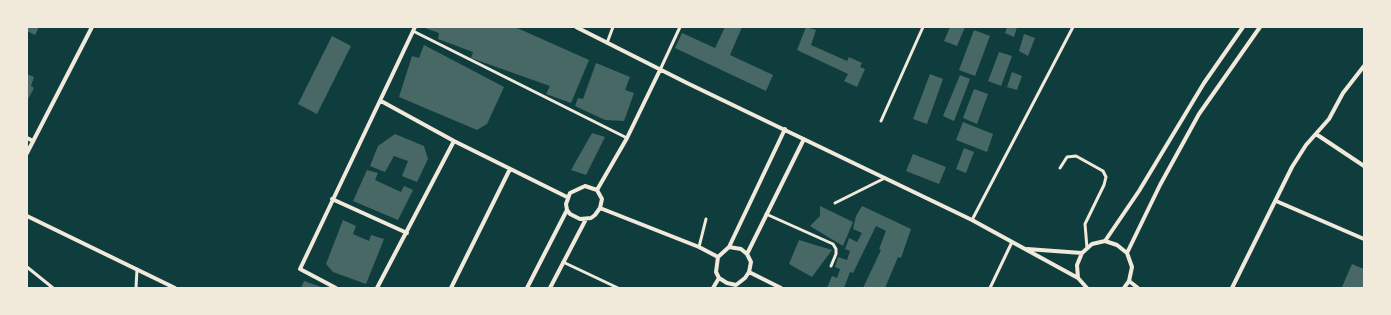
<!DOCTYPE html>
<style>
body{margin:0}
#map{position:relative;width:1391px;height:315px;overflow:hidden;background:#0f3d3e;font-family:Mulish,sans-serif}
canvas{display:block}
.frame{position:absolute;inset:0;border:28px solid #f1e9da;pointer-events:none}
</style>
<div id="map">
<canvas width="1391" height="315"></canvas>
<div class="frame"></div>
</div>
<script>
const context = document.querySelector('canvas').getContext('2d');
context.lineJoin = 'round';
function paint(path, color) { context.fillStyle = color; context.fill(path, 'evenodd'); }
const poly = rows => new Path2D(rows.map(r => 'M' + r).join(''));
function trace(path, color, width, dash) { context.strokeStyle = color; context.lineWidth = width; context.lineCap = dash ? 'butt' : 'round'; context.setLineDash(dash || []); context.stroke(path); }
paint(poly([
 [27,27,39,27,35,35,27,31],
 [422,27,515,27,589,60,571,103,546,94,550,86,471,58,473,52,438,39,439,33],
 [725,27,742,27,730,55,773,75,766,91,675,48,682,33,715,48],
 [806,27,816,30,811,45,847,61,849,57,862,63,860,67,865,69,857,87,844,81,848,74,797,50],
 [950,27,965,27,957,46,944,41],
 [1007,27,1017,27,1014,37,1005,33],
 [974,30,990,36,975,76,959,70],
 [1024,34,1035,38,1028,56,1019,51],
 [332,36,351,46,317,114,298,104],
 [424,45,504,87,487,124,477,130,399,97,412,56,419,58],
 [999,52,1012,56,1001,86,988,81],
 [596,63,630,77,625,90,634,93,624,121,605,120,575,106,578,98,583,99],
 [1012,72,1022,76,1017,90,1007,87],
 [27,74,34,77,31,86,34,88,27,101],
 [930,74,943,79,927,124,913,119],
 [960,75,970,79,954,121,943,116],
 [974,89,988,94,977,124,963,118],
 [963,122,993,134,987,152,956,140],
 [592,133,605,137,586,175,571,170],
 [395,134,424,146,428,159,417,182,402,176,408,161,394,156,385,172,370,166,378,146],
 [964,148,974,152,966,173,956,169],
 [913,154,946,167,939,184,906,171],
 [367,170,378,173,375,180,401,192,404,186,413,190,398,220,353,201],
 [820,206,853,222,843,246,810,226,820,216],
 [862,206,911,229,901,258,898,257,885,288,863,288,881,250,879,249,886,231,876,226,853,273,850,272,844,288,827,288,832,276,837,278,840,269,835,267,838,257,847,260,850,251,845,249,849,238,857,242,862,233,853,229,856,216],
 [343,220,356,226,353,234,369,241,371,235,384,239,366,284,333,272,326,264],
 [799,240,832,250,812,277,789,264],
 [1352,264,1364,269,1364,288,1342,287],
 [304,281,324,288,301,288]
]), '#486865');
trace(poly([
 [413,31,627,138],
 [607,43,613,27],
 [660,70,680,27],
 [881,121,923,27],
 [1060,168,1067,157,1076,156,1103,171,1106,177,1104,185,1085,224,1087,248],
 [835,203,885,178],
 [766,214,833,244,836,249,836,254,831,266],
 [972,220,1073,27],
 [699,247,706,219],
 [563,262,618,288],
 [27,267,53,288],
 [136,288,137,269],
 [990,288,1012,242]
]), '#f1e9da', 3);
trace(poly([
 [576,27,687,83,972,220,1078,278],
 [381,101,454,141,567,197],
 [1316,134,1364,166],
 [27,138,33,141],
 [27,153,92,27],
 [585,186,597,190,602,199,600,208,595,215,591,218,580,219,570,214,567,210,566,204,570,193,585,186],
 [597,190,627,138,660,70],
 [332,199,407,233],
 [1276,201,1364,239],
 [600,208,699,247,718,257],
 [27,216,175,288],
 [1105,241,1139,191,1204,83,1243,27],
 [729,247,785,129],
 [729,247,741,249,747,254,751,262,749,272,745,278,736,285,727,283,719,278,716,272,718,257,729,247],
 [1027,249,1082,253],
 [1127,253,1160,185,1199,114,1260,27],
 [747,254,804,139],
 [749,272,781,288],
 [1129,281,1138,288],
 [336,288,300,269,415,27],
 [377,288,454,141],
 [451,288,510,169],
 [527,288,567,210],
 [550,288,586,219],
 [713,288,719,278],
 [1087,288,1078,278,1077,265,1082,253,1092,244,1105,241,1117,245,1127,253,1132,267,1129,281,1124,288],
 [1232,288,1292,167,1306,145,1329,119,1343,93,1364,66]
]), '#f1e9da', 4);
</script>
